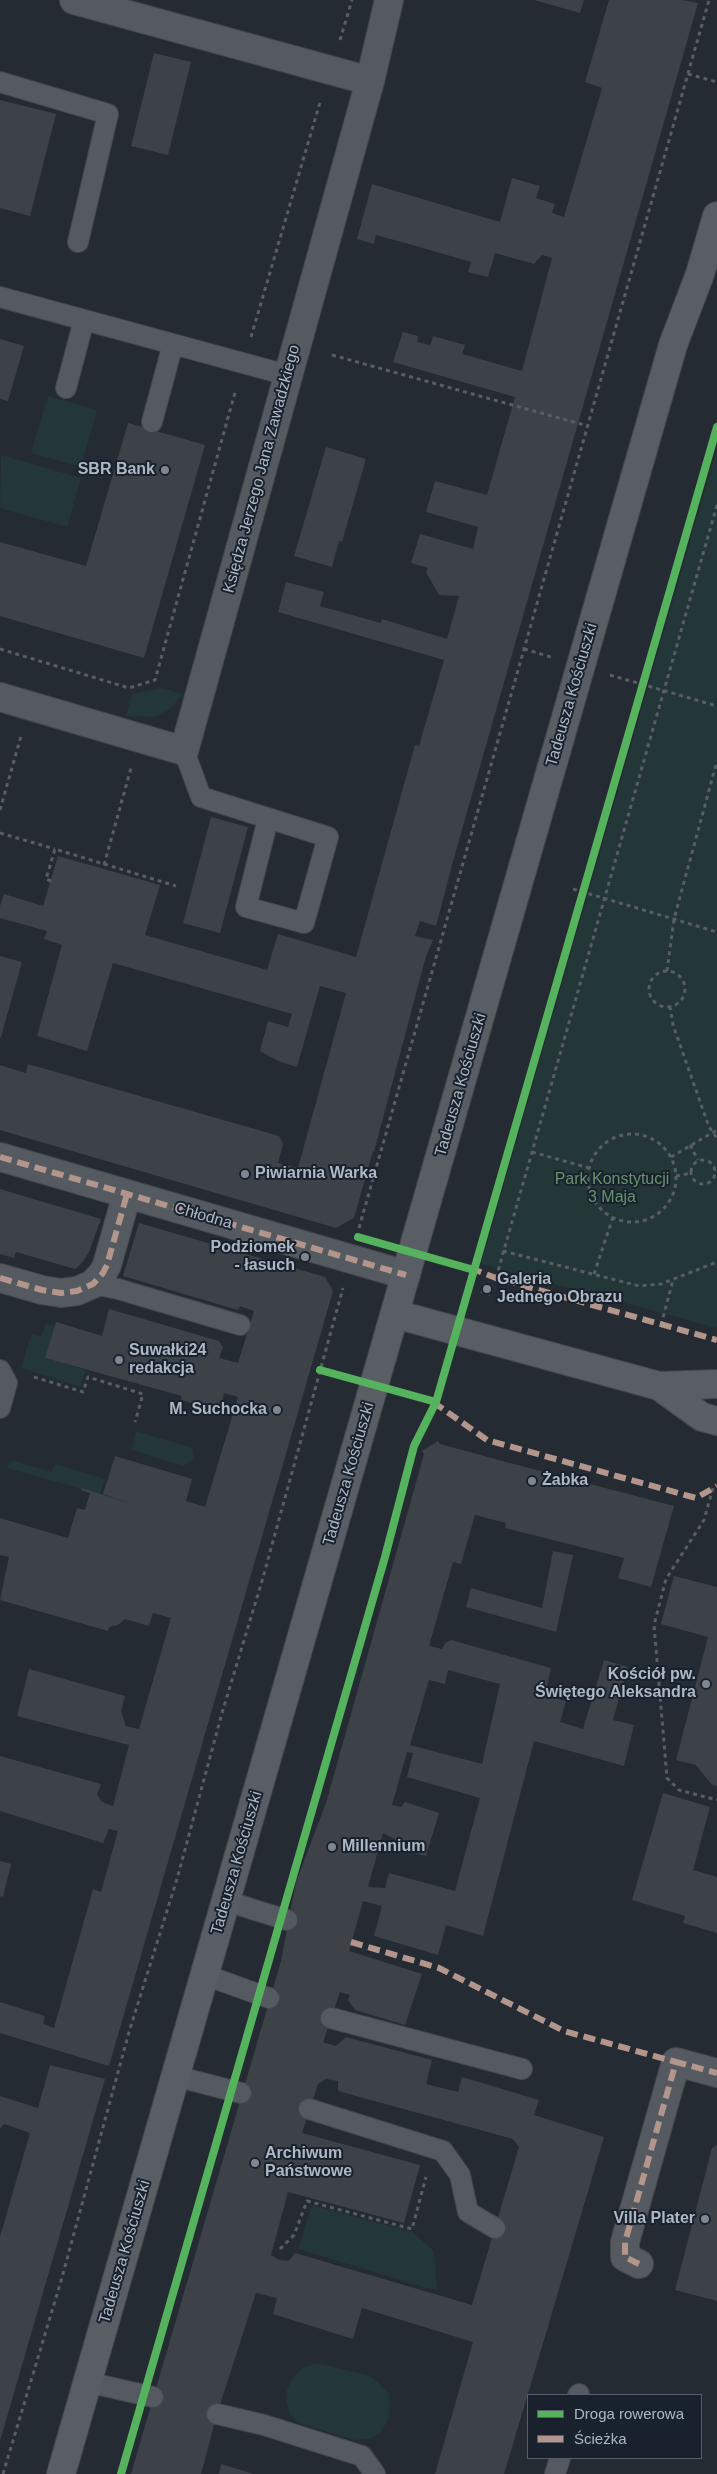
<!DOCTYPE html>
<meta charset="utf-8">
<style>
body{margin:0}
#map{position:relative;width:717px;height:2474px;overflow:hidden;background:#252b32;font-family:Arial,sans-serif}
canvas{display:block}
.legend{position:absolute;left:527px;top:2394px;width:175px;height:65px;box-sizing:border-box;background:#19222c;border:1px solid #555e69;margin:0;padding:6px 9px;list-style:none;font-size:15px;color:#aeb8c4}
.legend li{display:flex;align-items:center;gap:10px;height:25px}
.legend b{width:25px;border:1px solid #555e69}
</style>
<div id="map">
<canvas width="717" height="2474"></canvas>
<ul class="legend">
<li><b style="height:6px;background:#56b35d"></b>Droga rowerowa</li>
<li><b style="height:6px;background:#b2968c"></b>Ścieżka</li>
</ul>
</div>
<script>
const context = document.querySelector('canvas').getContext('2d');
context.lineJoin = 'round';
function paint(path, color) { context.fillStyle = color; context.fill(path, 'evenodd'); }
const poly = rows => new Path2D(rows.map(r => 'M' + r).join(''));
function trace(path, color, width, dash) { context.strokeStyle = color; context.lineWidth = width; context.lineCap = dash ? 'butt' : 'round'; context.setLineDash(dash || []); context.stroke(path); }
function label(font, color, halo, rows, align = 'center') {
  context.font = font + ' Arial,sans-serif'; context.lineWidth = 4; context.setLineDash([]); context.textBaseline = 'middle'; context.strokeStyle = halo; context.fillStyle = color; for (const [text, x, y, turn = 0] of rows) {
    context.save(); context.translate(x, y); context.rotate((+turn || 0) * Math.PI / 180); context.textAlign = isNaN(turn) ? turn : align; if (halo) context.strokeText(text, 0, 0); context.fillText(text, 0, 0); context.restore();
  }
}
paint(poly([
 [48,396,97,410,81,467,31,453],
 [717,448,717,1328,481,1264],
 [1,455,81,478,67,527,0,508],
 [162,688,183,694,170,709,155,717,126,716,132,694],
 [46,1323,55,1326,45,1358,86,1370,80,1387,21,1368,31,1334,41,1337],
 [136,1431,192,1448,194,1459,183,1466,132,1450],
 [14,1461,52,1472,55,1464,105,1479,100,1494,7,1468,9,1462],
 [312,2205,412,2232,434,2251,437,2291,298,2249],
 [316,2363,370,2376,378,2382,389,2394,390,2407,388,2420,381,2432,370,2439,354,2440,298,2423,290,2414,286,2401,287,2390,292,2379,302,2368]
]), '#233638');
paint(poly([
 [534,0,584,0,580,13],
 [609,0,683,0,698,3,455,854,436,926,420,921,415,936,433,940,426,956,374,1152,373,1151,354,1218,336,1228,0,1130,0,1065,26,1073,28,1064,279,1136,283,1144,278,1163,298,1168,346,993,320,986,297,1067,278,1061,260,1051,268,1021,288,1027,292,1014,113,963,87,1051,37,1036,62,945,44,939,47,931,0,918,0,906,4,894,43,906,58,856,160,885,145,935,267,970,278,934,356,957,415,745,419,746,444,660,278,612,286,582,324,592,320,606,381,623,382,619,447,639,459,596,439,595,426,572,428,568,411,563,420,534,473,549,478,527,426,512,435,481,487,495,515,397,393,362,403,332,418,336,417,342,430,345,433,336,465,345,462,354,522,371,552,258,542,255,534,264,495,253,488,277,468,272,471,262,416,246,376,235,374,244,357,239,372,184,500,222,512,178,540,186,536,198,555,204,552,213,564,217,602,88,585,82],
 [154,53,191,62,168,155,131,146],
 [0,100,56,114,30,216,0,208],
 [0,339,24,346,8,401,0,399],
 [128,423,205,445,144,658,0,616,0,542,86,566],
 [326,447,366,459,342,542,339,541,332,567,294,556],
 [211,817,248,827,220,933,183,923],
 [0,956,22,962,1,1037,0,1037],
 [0,1189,101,1219,89,1252,82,1263,75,1269,16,1252,14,1258,0,1254],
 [139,1223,325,1277,333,1291,109,2066,0,2033,0,2002,45,2016,43,2024,54,2028,93,1889,101,1892,118,1831,109,1829,103,1843,0,1811,0,1756,101,1784,97,1794,102,1802,113,1806,129,1745,17,1716,29,1669,125,1696,121,1711,126,1726,139,1729,171,1618,153,1613,149,1626,125,1619,118,1625,109,1627,108,1631,0,1600,9,1557,0,1555,0,1518,68,1538,77,1508,85,1510,90,1493,81,1490,82,1488,135,1505,103,1494,115,1456,192,1479,186,1501,205,1507,238,1397,224,1393,221,1407,216,1410,181,1400,182,1396,45,1358,56,1322,102,1336,109,1309,219,1341,223,1347,219,1358,238,1363,254,1311,240,1306,238,1310,123,1276],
 [484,1283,493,1286,490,1296,480,1293],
 [438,1441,440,1444,510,1463,674,1506,651,1587,618,1578,624,1558,505,1528,506,1523,475,1515,461,1564,453,1562,429,1646,442,1649,445,1643,451,1640,551,1668,545,1696,566,1701,560,1722,583,1729,604,1660,628,1667,613,1720,634,1725,624,1766,534,1741,483,1936,446,1925,438,1955,374,1936,382,1906,363,1901,349,1951,422,1974,405,2025,355,2010,348,2000,350,1995,340,1992,323,2042,336,2046,346,2037,432,2060,426,2084,458,2092,462,2077,539,2100,534,2115,604,2137,544,2340,504,2474,435,2474,473,2342,362,2308,353,2339,273,2314,277,2298,256,2293,217,2414,201,2474,131,2474,281,1961,296,1882,326,1803,424,1454,422,1451],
 [448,1670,500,1684,482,1764,410,1745,429,1680,445,1684],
 [407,1752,413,1753,407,1777,480,1798,455,1891,389,1873,385,1888,368,1887,383,1833,396,1840,397,1848,426,1856,439,1813,405,1802,401,1807,392,1805],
 [326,2079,338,2081,338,2091,513,2139,519,2147,472,2305,295,2253,289,2261,279,2260,271,2255,288,2192,404,2223,420,2165,302,2133,318,2084],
 [553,1551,573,1555,556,1632,466,1607,471,1588,542,1608],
 [674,1576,717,1587,717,1786,712,1785,696,1765,676,1760,708,1637,661,1624],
 [663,1793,710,1807,693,1870,717,1877,717,1933,683,1923,685,1916,632,1900],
 [0,1861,11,1864,3,1897,0,1896],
 [50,2065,105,2079,0,2441,0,2237,30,2133,4,2124,0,2129,0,2096,38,2108],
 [717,2145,717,2301,675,2290,712,2148],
 [221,2464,254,2474,219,2474]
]), '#3d4248');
const lane = poly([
 [0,82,108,114,78,242],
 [0,297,287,375],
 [66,388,84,320],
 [152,422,173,344],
 [184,751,201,797,328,837,304,923,246,907,268,819],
 [93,1284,118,1289,240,1325],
 [0,1370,7,1383,0,1408],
 [226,1901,287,1920],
 [205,1975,269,1998],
 [331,2018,522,2069],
 [175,2076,241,2093],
 [309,2109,443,2151,460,2175,468,2212,495,2228],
 [87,2382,153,2397],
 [578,2395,579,2394],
 [217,2414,264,2425,362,2456,375,2474],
 [555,2474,560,2458]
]);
const street = poly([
 [74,0,370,81],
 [0,697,184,751,370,81,389,0],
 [0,1157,406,1275],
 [0,1278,42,1290,61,1293,77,1291,93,1284,103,1273,107,1265,127,1194],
 [639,2264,625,2257,625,2242,676,2062,717,2073]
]);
const secondary = poly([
 [395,1314,659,1386,717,1384],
 [659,1386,702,1417,717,1421],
 [61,2474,673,345,700,274,717,216]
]);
trace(lane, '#42474c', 22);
trace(street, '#42474c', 30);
trace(secondary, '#42474c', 30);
trace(poly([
 [340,40,352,0],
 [688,74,717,82],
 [251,337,321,99],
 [332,355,588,426],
 [0,649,129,688,155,680,236,389],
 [524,649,551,657],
 [610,675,717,706],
 [0,810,21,736],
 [0,833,55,849],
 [104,865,131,768],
 [51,881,46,879,55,849,176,886],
 [573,889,717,932],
 [667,971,674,919,717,761],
 '649 989a18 18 0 1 1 36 0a18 18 0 1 1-36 0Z',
 [670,1006,673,1025,709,1127,717,1138],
 '588 1178a44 44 0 1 1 88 0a44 44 0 1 1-88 0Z',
 [690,1145,698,1160],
 [532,1152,589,1168],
 [671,1157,717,1130],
 '691 1172a12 12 0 1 1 24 0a12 12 0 1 1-24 0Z',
 [676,1176,691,1173],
 [359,1228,709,0],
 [503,1251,639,1286,661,1284,717,1262],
 [594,1274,613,1217],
 [496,1278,717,505],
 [661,1325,673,1280],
 [34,1377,83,1392,88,1377,143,1394,135,1422],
 [713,1488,704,1520,666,1579,654,1625,667,1778,679,1790,717,1800],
 [280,2249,294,2235,307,2201,412,2229,426,2177],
 [3,2474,61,2281,129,2032,177,1879,222,1713,262,1581,343,1288]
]), '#585e63', 3, [4, 4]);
trace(lane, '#555a60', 20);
trace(street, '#555a60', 28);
trace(secondary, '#595e65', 28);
trace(poly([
 [0,1157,406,1275],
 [470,1268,496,1278,717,1340],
 [0,1278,42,1290,61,1293,77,1291,93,1284,103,1273,107,1265,127,1194],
 [433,1402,487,1440,696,1498,717,1486],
 [351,1942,439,1968,564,2031,676,2062],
 [639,2264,625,2257,625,2242,676,2062,717,2073]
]), '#b2968c', 6, [12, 6]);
trace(poly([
 [358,1237,474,1270],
 [320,1370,436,1402],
 [121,2474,385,1557,414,1446,436,1402,717,427]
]), '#56b35d', 8);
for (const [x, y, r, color] of [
 [165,470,5,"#7e8791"],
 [245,1174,5,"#7e8791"],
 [305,1257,5,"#7e8791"],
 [487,1289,5,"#7e8791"],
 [119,1360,5,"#7e8791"],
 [277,1410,5,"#7e8791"],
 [532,1481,5,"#7e8791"],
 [706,1684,5,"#7e8791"],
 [332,1847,5,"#7e8791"],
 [255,2163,5,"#7e8791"],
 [705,2219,5,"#7e8791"]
]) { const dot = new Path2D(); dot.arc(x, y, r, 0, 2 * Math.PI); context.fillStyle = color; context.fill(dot); trace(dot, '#19222c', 2); }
label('16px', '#aeb8c4', '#19222c', [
 ["Księdza Jerzego Jana Zawadzkiego",262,469,-75],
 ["Tadeusza Kościuszki",572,695,-74],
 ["Tadeusza Kościuszki",461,1085,-74],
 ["Chłodna",203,1216,16],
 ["Tadeusza Kościuszki",349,1474,-74],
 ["Tadeusza Kościuszki",237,1863,-74],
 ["Tadeusza Kościuszki",125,2252,-74]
]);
label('bold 16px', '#aeb8c4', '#19222c', [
 ["SBR Bank",155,470,"right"],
 ["Piwiarnia Warka",255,1174],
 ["Podziomek",295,1248,"right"],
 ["- łasuch",295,1266,"right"],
 ["Galeria",497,1280],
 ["Jednego Obrazu",497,1298],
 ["Suwałki24",129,1351],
 ["redakcja",129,1369],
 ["M. Suchocka",267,1410,"right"],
 ["Żabka",542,1481],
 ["Kościół pw.",696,1675,"right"],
 ["Świętego Aleksandra",696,1693,"right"],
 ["Millennium",342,1847],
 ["Archiwum",265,2154],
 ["Państwowe",265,2172],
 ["Villa Plater",695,2219,"right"]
], 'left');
label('16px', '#66946e', '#19222c', [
 ["Park Konstytucji",612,1180],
 ["3 Maja",612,1198]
]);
</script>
